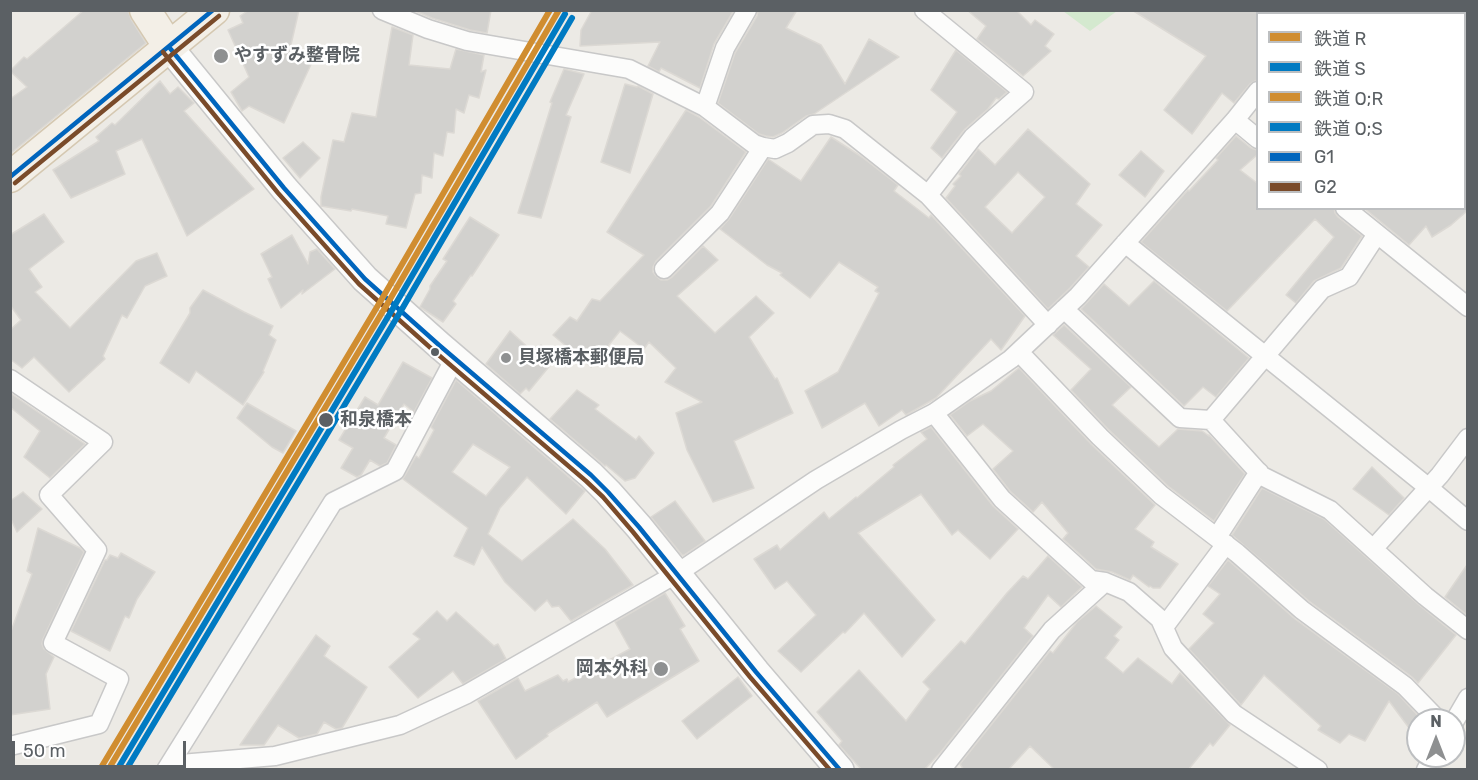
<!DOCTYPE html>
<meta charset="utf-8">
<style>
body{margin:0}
#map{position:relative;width:1478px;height:780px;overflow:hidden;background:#eceae5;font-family:Rubik,"Noto Sans JP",sans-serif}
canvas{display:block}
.frame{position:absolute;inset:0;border:12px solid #5b6064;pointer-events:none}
.legend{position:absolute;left:1256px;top:12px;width:210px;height:198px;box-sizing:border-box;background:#fff;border:2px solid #bdbfc1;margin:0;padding:8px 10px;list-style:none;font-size:18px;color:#5b6064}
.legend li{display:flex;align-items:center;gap:12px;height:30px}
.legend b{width:30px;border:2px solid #bdbfc1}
.north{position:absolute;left:1406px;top:708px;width:60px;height:60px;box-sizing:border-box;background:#fff;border:2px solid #bdbfc1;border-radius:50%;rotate:0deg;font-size:16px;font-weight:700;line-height:24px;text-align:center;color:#5b6064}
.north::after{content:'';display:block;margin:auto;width:21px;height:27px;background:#8e9091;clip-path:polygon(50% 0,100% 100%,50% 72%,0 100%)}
.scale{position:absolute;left:12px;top:741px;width:174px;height:27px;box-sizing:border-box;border:3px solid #5b6064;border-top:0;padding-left:8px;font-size:18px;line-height:21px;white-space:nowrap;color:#5b6064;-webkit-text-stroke:4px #fff;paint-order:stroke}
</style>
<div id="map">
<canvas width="1478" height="780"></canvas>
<div class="frame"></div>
<ul class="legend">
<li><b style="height:8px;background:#d08d30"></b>鉄道 R</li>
<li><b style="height:8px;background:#007ac2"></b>鉄道 S</li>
<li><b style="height:8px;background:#d08d30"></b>鉄道 O;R</li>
<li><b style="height:8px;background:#007ac2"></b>鉄道 O;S</li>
<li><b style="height:8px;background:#0065bd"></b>G1</li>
<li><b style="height:8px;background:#7a4b2a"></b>G2</li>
</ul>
<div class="north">N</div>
<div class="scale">50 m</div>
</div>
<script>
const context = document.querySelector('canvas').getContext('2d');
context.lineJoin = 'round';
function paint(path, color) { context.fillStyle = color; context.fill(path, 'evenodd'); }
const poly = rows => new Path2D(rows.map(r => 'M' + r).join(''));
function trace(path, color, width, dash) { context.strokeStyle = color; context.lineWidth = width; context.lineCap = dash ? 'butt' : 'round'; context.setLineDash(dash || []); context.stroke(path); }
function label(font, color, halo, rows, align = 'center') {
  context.font = font + ' Rubik,"Noto Sans JP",sans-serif'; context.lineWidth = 5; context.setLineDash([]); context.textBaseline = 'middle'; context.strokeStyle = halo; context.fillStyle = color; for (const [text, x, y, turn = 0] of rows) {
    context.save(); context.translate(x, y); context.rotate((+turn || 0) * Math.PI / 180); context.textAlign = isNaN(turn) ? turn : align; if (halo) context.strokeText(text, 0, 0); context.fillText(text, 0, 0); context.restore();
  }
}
paint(poly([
 [1063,11,1117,11,1090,31],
 [1336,11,1467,11,1467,54,1465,57,1464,14,1334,13]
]), '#d4e9cf');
const building = poly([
 [84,10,128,10,131,19,146,43,10,154,10,99,27,87,10,71,24,57,27,59,84,10],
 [249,10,299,10,290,49,313,60,284,123,249,106,242,111,231,92,249,77,228,30,243,23,240,16,249,10],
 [413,10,491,10,487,33,470,30,432,18,413,10],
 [592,10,734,10,714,44,700,88,661,68,659,72,648,66,660,42,580,46,581,30,592,10],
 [758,10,797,10,786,28,821,45,845,84,869,39,899,57,814,114,806,116,782,133,773,137,766,136,759,134,718,103,735,53,757,16,758,10],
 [967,10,1016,10,1031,25,1035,20,1054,34,1045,46,1051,51,1023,76,977,39,986,26,967,10],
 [1132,10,1257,10,1257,80,1250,84,1234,103,1222,93,1192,134,1164,110,1206,56,1132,10],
 [392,27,413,35,409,65,450,69,456,49,484,55,481,72,486,70,479,98,469,95,464,113,456,109,454,133,447,132,443,156,434,153,432,178,422,175,421,193,415,194,406,228,386,224,388,216,352,209,351,211,321,206,321,197,333,140,344,142,352,113,376,117,392,27],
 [956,50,1007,92,999,99,996,98,988,109,965,129,942,158,931,148,957,112,931,90,956,50],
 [564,69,584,74,566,115,571,117,541,218,518,213,552,103,550,102,564,69],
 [160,81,170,94,178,87,194,103,184,111,254,189,187,236,142,139,116,151,125,174,71,198,53,170,99,141,96,137,112,123,115,125,160,81],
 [625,84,637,87,638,86,653,94,630,173,601,162,625,84],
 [686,110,699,117,746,152,711,206,656,261,653,267,653,272,656,276,661,280,667,280,672,277,703,246,718,260,677,296,715,333,756,296,774,313,749,337,775,379,777,378,793,413,734,441,754,488,713,502,687,450,676,413,702,402,665,382,676,368,649,342,644,349,620,331,591,367,553,335,570,317,577,321,592,299,600,301,644,255,607,232,686,110],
 [1028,129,1090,184,1076,204,1102,225,1076,256,1089,267,1070,288,1048,309,946,198,955,186,953,184,961,176,959,174,978,149,995,165,1028,129],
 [1018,172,1045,197,1012,233,985,207,1018,172],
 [1236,136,1251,148,1257,150,1257,155,1240,170,1257,183,1257,208,1334,208,1335,213,1338,217,1362,236,1341,268,1314,281,1296,303,1286,295,1334,237,1315,219,1227,311,1141,242,1188,190,1189,191,1218,160,1216,158,1236,136],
 [831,137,862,157,898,185,894,191,929,218,931,215,1025,316,1001,350,991,339,936,398,906,415,902,410,879,426,865,403,822,428,805,391,838,372,879,293,875,291,878,287,839,262,810,298,780,275,782,273,767,265,720,229,729,219,768,159,801,181,831,137],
 [303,142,320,158,300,178,283,158,303,142],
 [1141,151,1164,171,1145,197,1119,175,1141,151],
 [1364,208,1467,208,1467,211,1451,225,1432,237,1426,226,1409,245,1364,208],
 [44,214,64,242,29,269,42,287,35,292,70,328,136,261,157,253,167,276,145,286,127,318,122,315,103,356,105,359,69,392,34,357,22,368,10,359,10,330,21,320,10,305,10,235,44,214],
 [470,217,499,235,472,276,471,275,453,301,456,304,443,322,420,307,430,289,430,286,447,261,443,259,470,217],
 [292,235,308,264,310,252,317,249,335,269,302,294,303,290,281,308,268,279,272,277,261,254,292,235],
 [1154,281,1249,358,1216,397,1203,387,1184,406,1081,309,1104,284,1129,306,1154,281],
 [203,290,244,312,273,326,269,335,276,340,263,371,264,372,243,405,196,371,189,383,160,363,190,313,190,308,203,290],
 [1064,325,1131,387,1112,405,1159,447,1178,429,1202,431,1209,436,1209,435,1245,474,1214,521,1168,486,1108,429,1071,390,1091,369,1053,335,1064,325],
 [510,331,533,352,541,345,557,357,529,391,526,388,520,394,486,364,510,331],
 [403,362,432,378,414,412,404,404,384,438,396,445,387,463,380,466,370,460,361,475,357,477,341,468,353,448,339,440,365,397,378,405,403,362],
 [1019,368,1092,445,1155,505,1135,529,1154,542,1151,547,1178,564,1160,588,1153,588,1150,586,1149,587,1133,575,1130,580,1112,572,1096,569,1063,539,1068,533,1042,502,1033,512,1010,491,993,469,1013,451,983,424,967,436,950,415,970,401,991,391,1019,368],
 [456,380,585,491,566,514,527,477,500,508,488,534,522,561,573,519,605,549,633,585,571,621,559,606,552,607,547,600,535,611,505,582,482,547,474,565,454,556,468,528,403,479,416,456,419,458,434,430,431,427,456,380],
 [473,444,510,467,486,496,452,472,473,444],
 [577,390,599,405,595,409,636,440,639,436,654,453,635,478,625,481,606,465,605,466,550,419,577,390],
 [10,393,85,444,50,478,24,457,40,431,10,407,10,393],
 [247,403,296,431,283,453,272,447,237,418,247,403],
 [931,427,993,506,1018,529,990,559,958,530,952,535,921,494,858,533,935,620,902,657,864,613,845,633,843,632,801,672,778,651,816,615,787,581,775,589,754,559,777,545,780,550,824,512,829,519,856,497,857,498,894,467,893,465,927,439,921,432,931,427],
 [1372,467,1404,498,1389,515,1353,489,1372,467],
 [1262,488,1324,519,1418,604,1456,635,1418,683,1412,677,1309,601,1232,535,1262,488],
 [23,492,42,509,17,532,10,517,10,501,23,492],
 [675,501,705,541,684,555,682,555,651,517,675,501],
 [38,528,80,548,84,552,43,639,42,644,44,649,54,657,46,674,50,709,10,715,10,634,32,574,27,571,38,528],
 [121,553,155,572,137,599,129,618,125,616,110,651,71,631,105,560,107,560,110,555,118,558,121,553],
 [1048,556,1082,587,1061,607,1048,595,1024,628,1033,636,940,753,924,770,862,770,839,745,842,741,817,712,859,670,906,721,930,689,923,682,961,641,965,644,1007,593,1023,576,1028,579,1048,556],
 [1228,560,1295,619,1398,694,1422,720,1418,720,1418,740,1389,701,1365,741,1349,734,1340,743,1318,730,1321,726,1264,675,1241,705,1189,649,1214,623,1203,614,1220,594,1208,586,1228,560],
 [1467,565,1467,615,1445,597,1467,565],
 [665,593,685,626,680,629,699,661,607,717,597,702,547,734,548,736,516,759,478,701,518,678,525,691,558,675,563,681,567,679,568,682,630,649,615,622,665,593],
 [1096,606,1122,627,1114,636,1119,640,1105,658,1123,673,1138,658,1172,684,1180,673,1230,725,1213,746,1210,743,1188,770,1055,770,1030,746,1008,770,964,770,960,764,1050,651,1053,653,1077,622,1096,606],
 [437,611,447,621,456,612,494,646,498,644,506,659,463,684,453,671,418,698,389,667,420,639,413,634,437,611],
 [316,635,330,646,324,656,367,687,342,728,336,729,324,722,317,734,299,738,278,725,264,745,240,745,316,635],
 [738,677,752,696,697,739,682,721,738,677]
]);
paint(building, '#d2d1ce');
trace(building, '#dcd9d4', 1.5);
const street = poly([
 [382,10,428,29,467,41,629,69,705,107,754,144,763,147,775,149,788,143,813,125,829,124,845,129,928,195,1048,325],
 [924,10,1024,92,973,137,928,195],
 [1318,14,1320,10],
 [705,107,725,48,747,10],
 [1235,120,1258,139],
 [1345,208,1468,307],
 [1125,243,1429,488,1468,521],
 [664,269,720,213,763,147],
 [1064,309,1180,418,1211,420,1262,476,1330,510,1425,596,1468,630],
 [1019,352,1100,437,1161,495,1237,553,1302,610,1405,686,1438,720],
 [10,379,103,442,49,495,97,550,53,643,119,679,99,724,10,746],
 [934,413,1002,499,1091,580,1105,582,1129,592,1160,619,1173,648,1234,714,1318,770],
 [1211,420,1322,289,1349,277,1377,234],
 [1217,537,1259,472],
 [1373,549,1440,475,1468,438],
 [1164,627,1226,544],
 [1454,722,1468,698],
 [169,765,275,756,400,725,467,694,676,574,816,480,901,430,934,413,1011,359,1078,296,1235,120,1258,91],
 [166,770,333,502,395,471,455,358],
 [941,770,1052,630,1105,582],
 [1426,770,1434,756]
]);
const secondary = poly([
 [169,47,284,188,365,279,439,345,591,475,608,492,639,527,756,672,840,770]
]);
const primary = poly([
 [145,10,169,47],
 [10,177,214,10]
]);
trace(street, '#c8c8c8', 21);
trace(secondary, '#c8c8c8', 30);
trace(primary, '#d5c8b1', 33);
trace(street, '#fcfcfb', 18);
trace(secondary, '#fcfcfb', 27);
trace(primary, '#f3efe7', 30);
trace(poly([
 [169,47,284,188,365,279,439,345,591,475,608,492,639,527,756,672,840,770],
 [10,177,213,10]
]), '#0065bd', 4.5);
trace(poly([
 [163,52,278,193,359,284,434,351,586,481,603,497,633,532,750,677,830,770],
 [15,183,219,16]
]), '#7a4b2a', 4.5);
trace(poly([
 [108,770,389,301,559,10]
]), '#d08d30', 6);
trace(poly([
 [117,770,395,305,565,14]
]), '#007ac2', 6);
trace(poly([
 [102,766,383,297,550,10]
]), '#d08d30', 6);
trace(poly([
 [126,770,402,309,572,18]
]), '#007ac2', 6);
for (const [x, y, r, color] of [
 [221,56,8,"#8e9091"],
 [435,352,5,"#5b6064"],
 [506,358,6,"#8e9091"],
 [326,420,8,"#5b6064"],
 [661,669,8,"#8e9091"]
]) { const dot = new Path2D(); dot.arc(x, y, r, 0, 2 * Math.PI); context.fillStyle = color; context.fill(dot); trace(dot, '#fff', 2); }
label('bold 18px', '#5b6064', '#fff', [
 ["やすずみ整骨院",234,56],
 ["貝塚橋本郵便局",518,358],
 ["岡本外科",648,669,"right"]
], 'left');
label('bold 18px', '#5b6064', '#fff', [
 ["和泉橋本",340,420]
], 'left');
</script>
